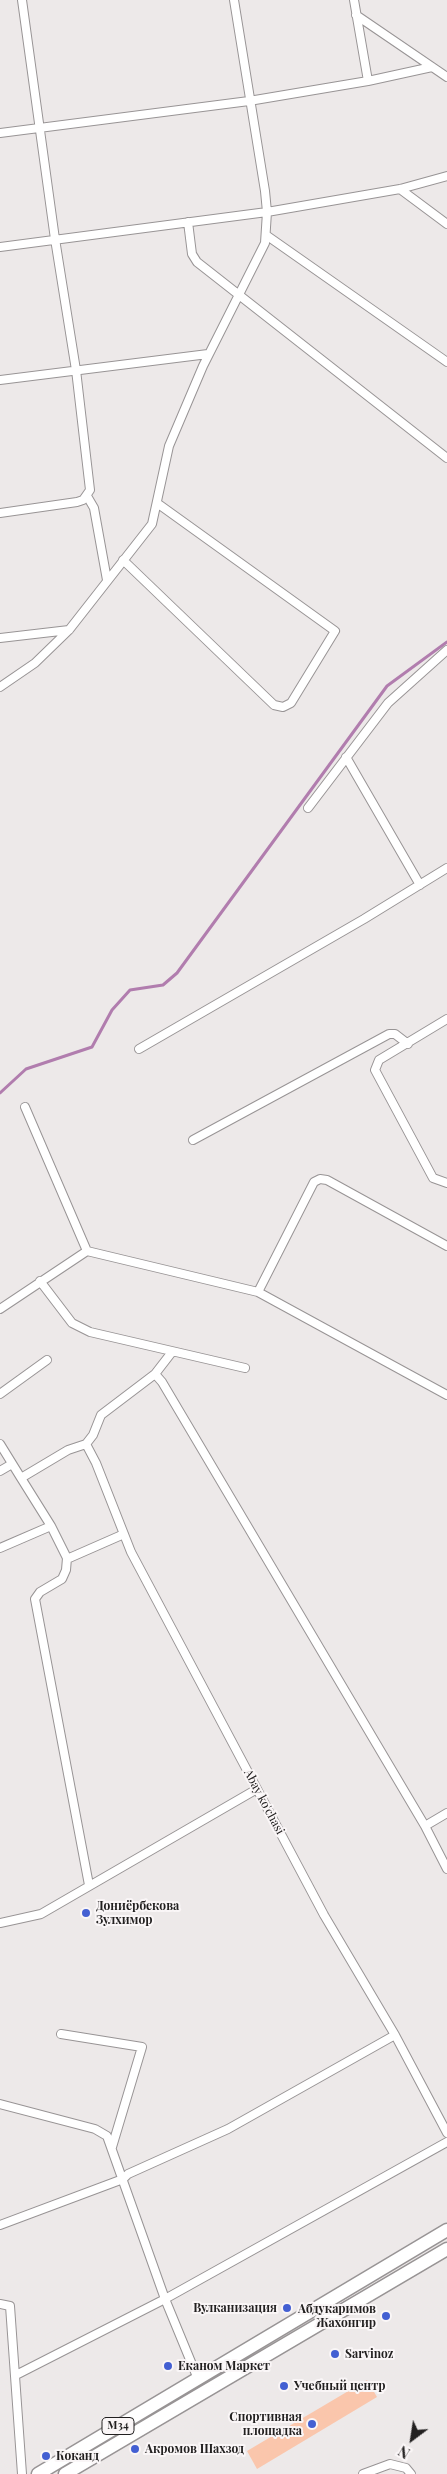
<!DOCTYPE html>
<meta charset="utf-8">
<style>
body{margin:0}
#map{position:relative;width:447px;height:2474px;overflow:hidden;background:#ede9e9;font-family:"Playfair Display",serif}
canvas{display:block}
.north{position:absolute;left:387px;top:2414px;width:50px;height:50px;-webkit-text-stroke:4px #faf6f7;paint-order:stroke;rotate:211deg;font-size:14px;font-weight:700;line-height:20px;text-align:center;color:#222020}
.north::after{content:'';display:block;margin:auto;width:18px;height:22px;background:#222020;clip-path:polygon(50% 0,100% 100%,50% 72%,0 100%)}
</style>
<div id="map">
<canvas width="447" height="2474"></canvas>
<div class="north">N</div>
</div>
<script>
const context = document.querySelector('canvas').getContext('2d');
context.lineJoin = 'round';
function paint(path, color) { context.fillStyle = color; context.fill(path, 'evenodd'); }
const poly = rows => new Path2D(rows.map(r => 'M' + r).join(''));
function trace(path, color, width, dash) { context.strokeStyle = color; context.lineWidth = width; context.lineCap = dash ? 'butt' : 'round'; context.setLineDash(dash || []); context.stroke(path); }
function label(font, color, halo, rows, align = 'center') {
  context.font = font + ' "Playfair Display",serif'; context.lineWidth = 4; context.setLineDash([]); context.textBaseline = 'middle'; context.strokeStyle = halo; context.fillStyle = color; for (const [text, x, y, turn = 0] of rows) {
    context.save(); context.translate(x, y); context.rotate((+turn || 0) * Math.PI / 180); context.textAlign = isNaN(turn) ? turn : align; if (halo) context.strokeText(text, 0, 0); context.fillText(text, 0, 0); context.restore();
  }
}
paint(poly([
 [367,2380,377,2397,257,2469,247,2451]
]), '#fac6ac');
trace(poly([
 [0,1093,26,1069,92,1047,112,1010,130,990,163,985,177,973,387,686,447,642]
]), '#b17dae', 3);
const street = poly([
 [354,0,368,81],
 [356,15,447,77],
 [0,133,249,101,368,81,432,67],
 [400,189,447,224],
 [188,222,192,254,197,262,447,458],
 [266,235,447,362],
 [0,247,267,212,400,189,447,176],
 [0,380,208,354],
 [87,496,94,508,107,580],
 [0,513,77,502,83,500,90,490,76,370,55,239,22,0],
 [123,560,274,705,283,707,291,703,335,631,157,503],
 [0,638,69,630],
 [0,687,35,663,69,630,152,524,169,446,203,366,265,243,267,212,265,191,234,0],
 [346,757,420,885],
 [308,808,388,703,447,650],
 [447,1019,379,1060,375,1070,433,1178,447,1183],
 [139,1049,364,919,447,868],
 [25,1107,87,1251,258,1292,447,1395],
 [193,1140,389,1034,395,1034,408,1044],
 [40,1281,72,1323,90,1332,245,1368],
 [258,1292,314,1182,320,1179,327,1180,447,1246],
 [0,1309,87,1251],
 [155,1374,172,1352],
 [0,1394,47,1360],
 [0,1444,21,1478,68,1450,86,1444],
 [0,1471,12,1464],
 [21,1478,51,1526,67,1558,66,1570,62,1579,40,1592,35,1599,89,1885],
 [0,1548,51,1526],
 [67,1559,124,1534],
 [425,1826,447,1813],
 [447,1869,425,1826,162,1382,155,1374,101,1415,93,1435,86,1444,96,1463,131,1552,324,1915,395,2035,447,2133],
 [0,1923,41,1914,257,1789],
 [61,2034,142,2047,112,2147],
 [0,2104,95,2129,107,2136,165,2299,198,2379],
 [0,2225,123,2179,128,2174,228,2129,395,2035],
 [0,2304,10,2306,22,2474],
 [16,2375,165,2299,447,2142],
 [363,2474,390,2464,406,2468,411,2474]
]);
const primary = poly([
 [38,2474,447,2230],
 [65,2474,447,2249]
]);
trace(street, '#989495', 10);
trace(primary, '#989495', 15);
trace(street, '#fff', 8);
trace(primary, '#fff', 12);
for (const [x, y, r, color] of [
 [86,1913,5,"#435fd2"],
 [287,2308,5,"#435fd2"],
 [386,2316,5,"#435fd2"],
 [335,2354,5,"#435fd2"],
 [168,2366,5,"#435fd2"],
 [284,2386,5,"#435fd2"],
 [312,2424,5,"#435fd2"],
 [135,2449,5,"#435fd2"],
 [46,2456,5,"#435fd2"]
]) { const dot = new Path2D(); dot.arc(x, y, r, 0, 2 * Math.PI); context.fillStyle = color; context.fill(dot); trace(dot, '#faf6f7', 2); }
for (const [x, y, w] of [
 [118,2426,32]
]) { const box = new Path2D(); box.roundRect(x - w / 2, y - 8.5, w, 17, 4); context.fillStyle = '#faf6f7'; context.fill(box); trace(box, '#222020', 1); }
label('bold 11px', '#222020', null, [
 ["M34",118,2426]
]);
label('12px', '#222020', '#faf6f7', [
 ["Abay ko'chasi",264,1802,62]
]);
label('bold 12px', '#222020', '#faf6f7', [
 ["Дониёрбекова",96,1906],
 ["Зулхимор",96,1920],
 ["Вулканизация",277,2308,"right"],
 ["Абдукаримов",376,2309,"right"],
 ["Жахонгир",376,2323,"right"],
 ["Sarvinoz",345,2354],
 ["Еканом Маркет",178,2366],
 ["Учебный центр",294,2386],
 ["Спортивная",302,2417,"right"],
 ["площадка",302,2431,"right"],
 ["Акромов Шахзод",145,2449],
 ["Коканд",56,2456]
], 'left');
</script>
